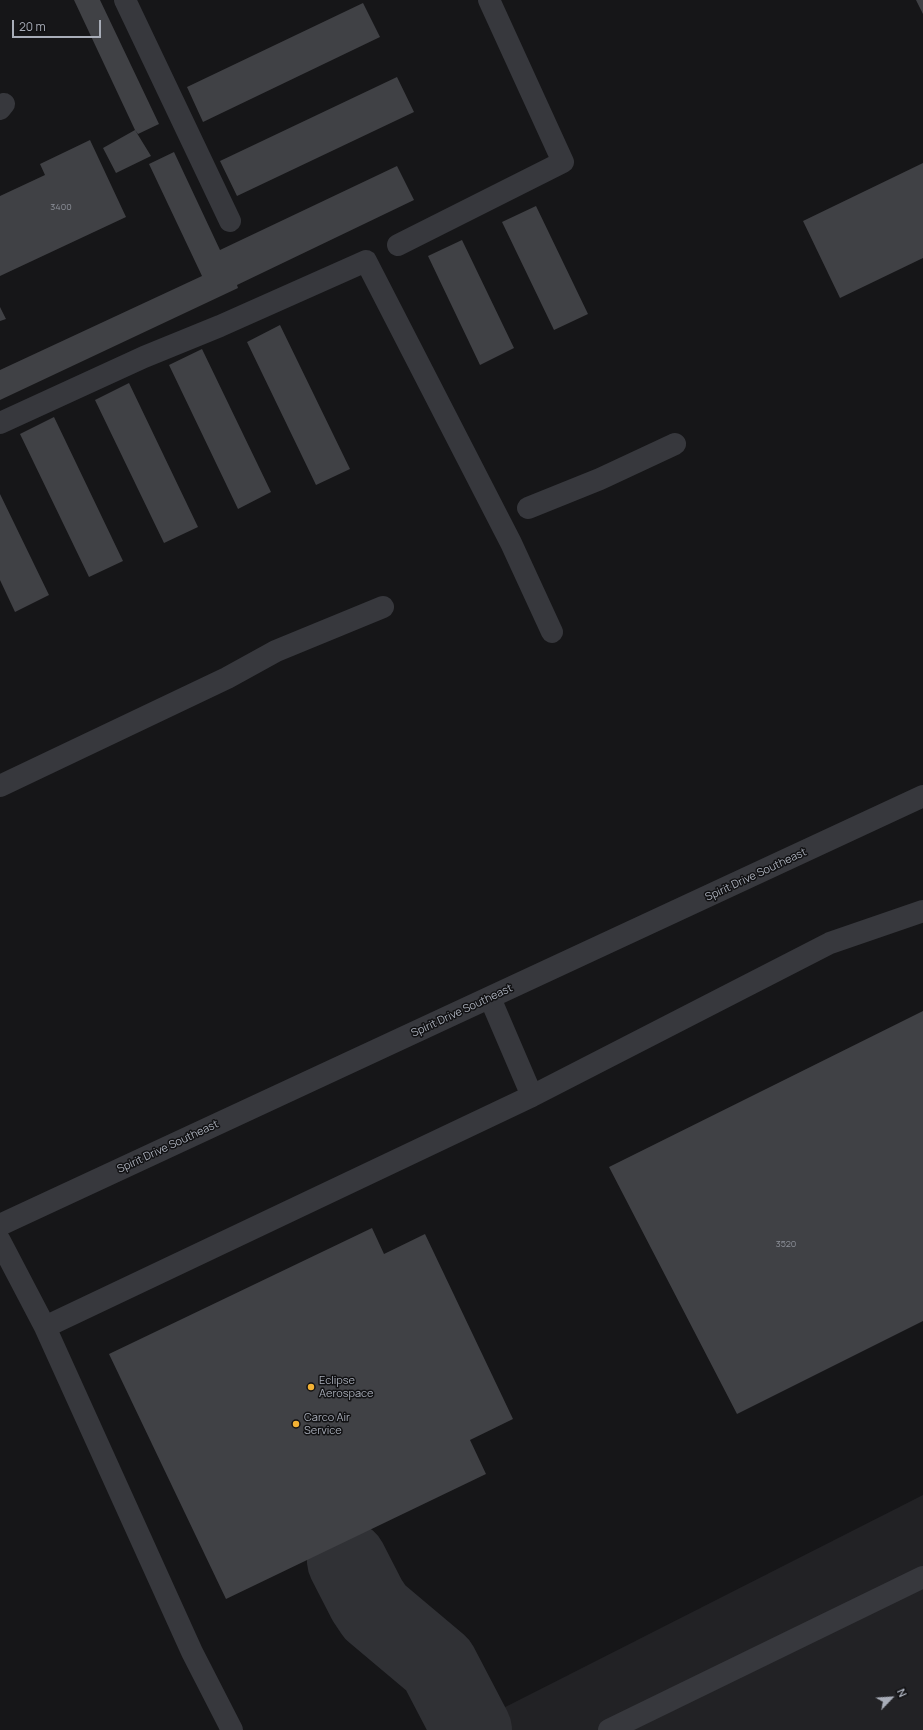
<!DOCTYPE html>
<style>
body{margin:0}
#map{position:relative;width:923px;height:1730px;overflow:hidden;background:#161618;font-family:Manrope,sans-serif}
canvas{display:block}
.north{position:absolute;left:871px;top:1678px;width:40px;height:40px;-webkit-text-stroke:3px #111113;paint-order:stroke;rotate:65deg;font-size:11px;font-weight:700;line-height:16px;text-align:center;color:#a8adb8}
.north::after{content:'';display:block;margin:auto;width:14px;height:18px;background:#a8adb8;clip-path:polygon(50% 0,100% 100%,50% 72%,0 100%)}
.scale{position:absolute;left:12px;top:20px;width:89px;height:18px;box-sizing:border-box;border:2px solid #a8adb8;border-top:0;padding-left:5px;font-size:12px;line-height:14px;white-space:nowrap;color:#a8adb8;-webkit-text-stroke:3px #111113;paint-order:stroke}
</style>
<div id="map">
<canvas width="923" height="1730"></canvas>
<div class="north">N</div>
<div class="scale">20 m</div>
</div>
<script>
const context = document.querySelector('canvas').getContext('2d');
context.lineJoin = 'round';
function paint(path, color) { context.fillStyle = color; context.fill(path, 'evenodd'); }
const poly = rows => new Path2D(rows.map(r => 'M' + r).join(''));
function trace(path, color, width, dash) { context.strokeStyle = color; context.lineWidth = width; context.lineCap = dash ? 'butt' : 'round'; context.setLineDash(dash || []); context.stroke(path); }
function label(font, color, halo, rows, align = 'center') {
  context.font = font + ' Manrope,sans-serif'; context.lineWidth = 3; context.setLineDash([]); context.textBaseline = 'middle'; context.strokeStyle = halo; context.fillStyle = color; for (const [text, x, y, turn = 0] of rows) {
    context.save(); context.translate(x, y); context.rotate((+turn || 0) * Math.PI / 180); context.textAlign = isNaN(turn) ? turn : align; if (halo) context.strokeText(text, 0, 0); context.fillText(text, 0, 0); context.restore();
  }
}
paint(poly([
 [923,1495,923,1730,460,1730]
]), '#222225');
trace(poly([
 [347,1561,367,1600,375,1612,438,1665,472,1730]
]), '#303135', 80);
paint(poly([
 [74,0,100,0,159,124,138,134,135,130],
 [916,0,923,0,923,14],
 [363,3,380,37,203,122,187,87],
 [397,77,414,112,237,196,220,161],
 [135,130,151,156,116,173,103,148],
 [90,140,126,217,0,276,0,196,45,175,40,164],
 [174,152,220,250,397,166,414,200,237,285,238,288,0,400,0,370,202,276,149,164],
 [923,163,923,258,840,298,803,221],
 [536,206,588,314,554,330,502,222],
 [462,240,514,348,480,365,428,256],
 [0,307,6,319,0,321],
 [280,325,350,469,316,485,247,342],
 [202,349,271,492,238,509,169,365],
 [129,383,198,527,164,543,95,400],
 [54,417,123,561,89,577,20,434],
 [0,494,49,595,15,612,0,580],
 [923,1011,923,1321,737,1414,609,1167],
 [372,1228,384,1254,425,1234,513,1419,470,1440,486,1474,226,1599,109,1354]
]), '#404145');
trace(poly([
 [125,0,230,221],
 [0,109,4,104],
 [398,245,563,162,489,0],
 [0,423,144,357,220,326,366,261,511,543,552,632],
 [528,508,600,479,675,444],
 [0,786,227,678,276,651,383,607],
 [490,998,532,1096],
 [0,1225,923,796],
 [0,1241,45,1327,192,1652,232,1730],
 [45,1327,532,1096,830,943,923,911],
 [609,1730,923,1577]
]), '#37383d', 22);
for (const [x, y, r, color] of [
 [311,1387,4,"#f2b134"],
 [296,1424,4,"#f2b134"]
]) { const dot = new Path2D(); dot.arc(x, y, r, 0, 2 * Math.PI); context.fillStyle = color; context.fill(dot); trace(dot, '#111113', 1.5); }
label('9px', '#8e929b', null, [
 ["3400",61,207],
 ["3520",786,1244]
]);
label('11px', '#a8adb8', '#111113', [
 ["Spirit Drive Southeast",756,875,-25],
 ["Spirit Drive Southeast",462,1011,-25],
 ["Spirit Drive Southeast",168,1147,-25]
]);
label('11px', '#a8adb8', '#111113', [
 ["Eclipse",319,1381],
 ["Aerospace",319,1394],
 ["Carco Air",304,1418],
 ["Service",304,1431]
], 'left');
</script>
